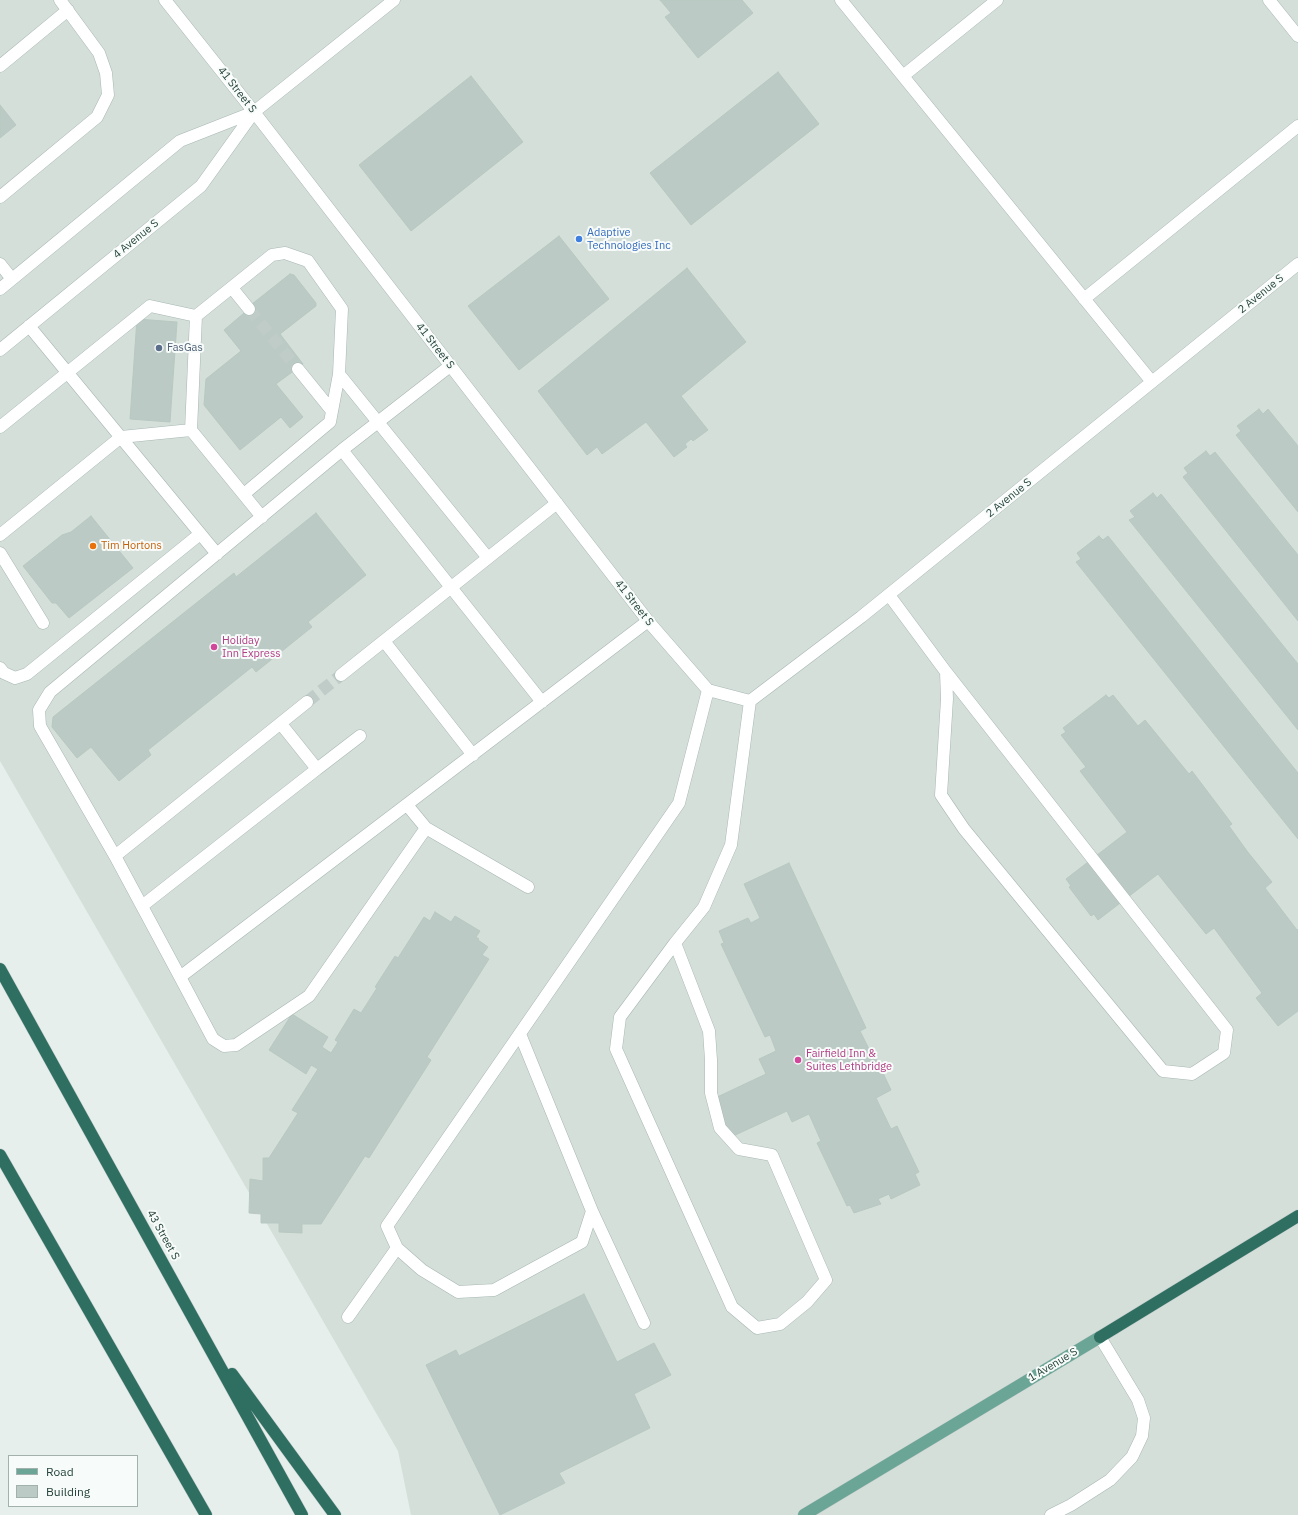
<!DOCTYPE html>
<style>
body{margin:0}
#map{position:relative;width:1298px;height:1515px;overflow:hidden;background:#e6efeb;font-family:"IBM Plex Sans",sans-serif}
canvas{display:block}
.legend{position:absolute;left:8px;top:1455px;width:130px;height:52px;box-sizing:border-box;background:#f7fbf9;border:1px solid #a3b1ad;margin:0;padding:5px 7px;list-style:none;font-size:12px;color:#24423a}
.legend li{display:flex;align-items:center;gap:8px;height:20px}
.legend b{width:20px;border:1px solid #a3b1ad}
</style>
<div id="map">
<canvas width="1298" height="1515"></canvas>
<ul class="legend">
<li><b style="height:5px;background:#6aa596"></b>Road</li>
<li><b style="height:11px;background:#bbcac4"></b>Building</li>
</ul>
</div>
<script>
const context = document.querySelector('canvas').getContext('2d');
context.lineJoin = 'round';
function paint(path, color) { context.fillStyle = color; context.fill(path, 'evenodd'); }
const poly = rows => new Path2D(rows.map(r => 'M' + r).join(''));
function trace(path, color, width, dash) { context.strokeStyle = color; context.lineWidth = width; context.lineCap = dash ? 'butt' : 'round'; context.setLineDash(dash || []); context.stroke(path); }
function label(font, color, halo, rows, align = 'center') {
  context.font = font + ' "IBM Plex Sans",sans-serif'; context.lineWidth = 4; context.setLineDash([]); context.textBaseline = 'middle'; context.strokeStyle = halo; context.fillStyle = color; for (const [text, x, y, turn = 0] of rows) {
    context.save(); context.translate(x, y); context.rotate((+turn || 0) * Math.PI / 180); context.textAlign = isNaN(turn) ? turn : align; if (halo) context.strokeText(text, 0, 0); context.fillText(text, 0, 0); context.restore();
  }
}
paint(poly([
 [0,0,1298,0,1298,1515,411,1515,398,1451,0,761]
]), '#d4dfda');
const building = poly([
 [660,0,742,0,753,13,698,58,665,17,671,13,660,0],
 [778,72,819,124,691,225,650,173,778,72],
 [471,76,523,142,411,231,359,165,471,76],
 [0,105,16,125,0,138,0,105],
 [559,236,609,299,519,370,468,306,559,236],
 [687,268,746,342,681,396,708,430,693,441,691,439,685,444,687,447,674,457,646,422,602,454,597,447,587,455,538,391,687,268],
 [290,274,294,275,316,303,316,306,280,334,303,364,276,384,303,417,290,428,281,417,240,450,204,405,206,379,241,351,224,330,250,308,252,304,290,274],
 [137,319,177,322,170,422,130,419,137,319],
 [1259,409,1263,414,1268,409,1298,446,1298,512,1236,435,1241,431,1237,426,1259,409],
 [1206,451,1210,456,1215,452,1298,555,1298,621,1183,477,1188,473,1184,468,1206,451],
 [1153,493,1157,498,1161,494,1298,664,1298,730,1129,520,1135,517,1130,511,1153,493],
 [316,513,366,575,308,622,312,627,256,672,252,667,148,750,151,755,119,781,91,747,77,758,52,727,53,717,234,573,236,577,316,513],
 [91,516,133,568,69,618,56,603,52,603,23,566,62,535,71,532,91,516],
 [1099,536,1103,540,1108,536,1298,773,1298,839,1076,562,1081,559,1077,553,1099,536],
 [1106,695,1109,698,1113,695,1138,726,1145,720,1189,774,1192,771,1232,824,1229,826,1247,851,1272,882,1265,888,1297,930,1298,929,1298,1011,1278,1026,1256,998,1262,993,1214,928,1206,934,1158,874,1098,920,1094,914,1091,916,1069,887,1071,886,1066,879,1127,832,1080,771,1086,767,1061,735,1066,732,1063,728,1106,695],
 [789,863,866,1028,860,1031,874,1059,876,1058,891,1090,876,1098,891,1129,897,1126,919,1172,915,1174,920,1185,891,1199,889,1194,878,1199,881,1204,854,1213,850,1205,847,1206,817,1143,821,1141,809,1114,792,1122,787,1111,731,1137,713,1099,766,1074,759,1059,776,1051,770,1035,765,1037,721,944,724,943,719,931,748,918,751,923,760,918,744,884,789,863],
 [435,912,451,922,455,916,480,931,476,937,479,939,478,940,488,947,482,955,489,959,427,1057,431,1060,369,1158,365,1156,321,1224,302,1224,302,1233,279,1232,279,1223,261,1223,261,1214,249,1213,250,1179,263,1181,263,1158,269,1158,298,1113,292,1110,318,1069,311,1065,306,1074,269,1050,292,1014,328,1037,322,1047,331,1053,338,1042,335,1040,354,1009,361,1013,377,988,375,987,395,956,398,958,424,917,430,921,435,912],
 [584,1294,617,1362,654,1343,671,1375,634,1394,650,1428,559,1473,565,1483,500,1515,426,1365,456,1350,459,1356,584,1294]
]);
paint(building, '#bbcac4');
trace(building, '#b8c9c2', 1);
trace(poly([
 [249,309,298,369],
 [307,702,341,675]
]), '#bfccc8', 12, [12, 6]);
const minor = poly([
 [165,0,254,112,648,621,708,690],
 [841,0,1152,382],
 [1269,0,1298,36],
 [0,66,68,10],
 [903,76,997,0],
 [0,197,97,117,108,95,106,73,99,53,60,0],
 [0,264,12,279],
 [232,288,249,309],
 [0,289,180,141,254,112],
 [1084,299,1298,126],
 [29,326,217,554],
 [0,350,201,186,254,112,394,0],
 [298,369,332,411],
 [0,427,150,306,196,316],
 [191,430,262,517],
 [342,450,450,366],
 [244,494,330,422,339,374],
 [0,535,121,437,191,430,196,316,272,255,285,253,308,261,342,309,339,374,488,558],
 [0,553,43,623],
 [889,595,946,672,947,699,941,795,964,829,1163,1071,1192,1074,1224,1053,1227,1030,946,672],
 [384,641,473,755],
 [0,668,4,673,15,678,27,674,200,534],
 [341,675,557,503],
 [708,690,750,701,861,617,1298,264],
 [317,769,360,736],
 [407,805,426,828],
 [115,856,40,726,39,710,50,692,342,450,542,702],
 [528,887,426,828,309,996,236,1045,224,1046,213,1039,180,977,648,621],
 [142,906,317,769,281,724],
 [675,943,709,1031,711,1060,711,1093,720,1128,739,1149,772,1155,826,1280,807,1302,780,1324,757,1328,732,1307,616,1049,620,1017,675,943,704,907,731,845,750,701],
 [180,977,115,856,307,702],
 [520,1034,592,1211,582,1242,494,1290,458,1292,422,1270,397,1248,387,1226,679,803,708,690],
 [592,1211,644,1323],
 [348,1317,397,1248],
 [1051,1515,1071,1505,1110,1480,1132,1457,1142,1436,1144,1418,1138,1400,1100,1337]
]);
const major = poly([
 [804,1515,1100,1337]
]);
const highway = poly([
 [0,969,302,1515],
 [0,1155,206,1515],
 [1100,1337,1298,1216],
 [232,1374,335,1515]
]);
trace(minor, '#a8b8b2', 13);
trace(major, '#c2cac8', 13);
trace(highway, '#c2cac8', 13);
trace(minor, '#fff', 12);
trace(major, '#6aa596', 12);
trace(highway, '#2f6f62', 12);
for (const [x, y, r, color] of [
 [579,239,4,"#3f7fe0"],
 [159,348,4,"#5c6f8a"],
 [93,546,4,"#e8710a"],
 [214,647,4,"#d1479c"],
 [798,1060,4,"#d1479c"]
]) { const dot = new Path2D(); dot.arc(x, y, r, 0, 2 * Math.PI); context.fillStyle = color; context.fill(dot); trace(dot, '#f7fbf9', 1.5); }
label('11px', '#24423a', '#f7fbf9', [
 ["41 Street S",237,90,52],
 ["4 Avenue S",136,239,-39],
 ["2 Avenue S",1261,294,-39],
 ["41 Street S",435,346,52],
 ["2 Avenue S",1009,498,-39],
 ["41 Street S",634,603,52],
 ["43 Street S",163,1235,61],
 ["1 Avenue S",1053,1365,-31]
]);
label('11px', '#366cbe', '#f7fbf9', [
 ["Adaptive",587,233],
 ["Technologies Inc",587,246]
], 'left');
label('11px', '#4e5e75', '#f7fbf9', [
 ["FasGas",167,348]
], 'left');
label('11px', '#c56008', '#f7fbf9', [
 ["Tim Hortons",101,546]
], 'left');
label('11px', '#b23c85', '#f7fbf9', [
 ["Holiday",222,641],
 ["Inn Express",222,654],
 ["Fairfield Inn &",806,1054],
 ["Suites Lethbridge",806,1067]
], 'left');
</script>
